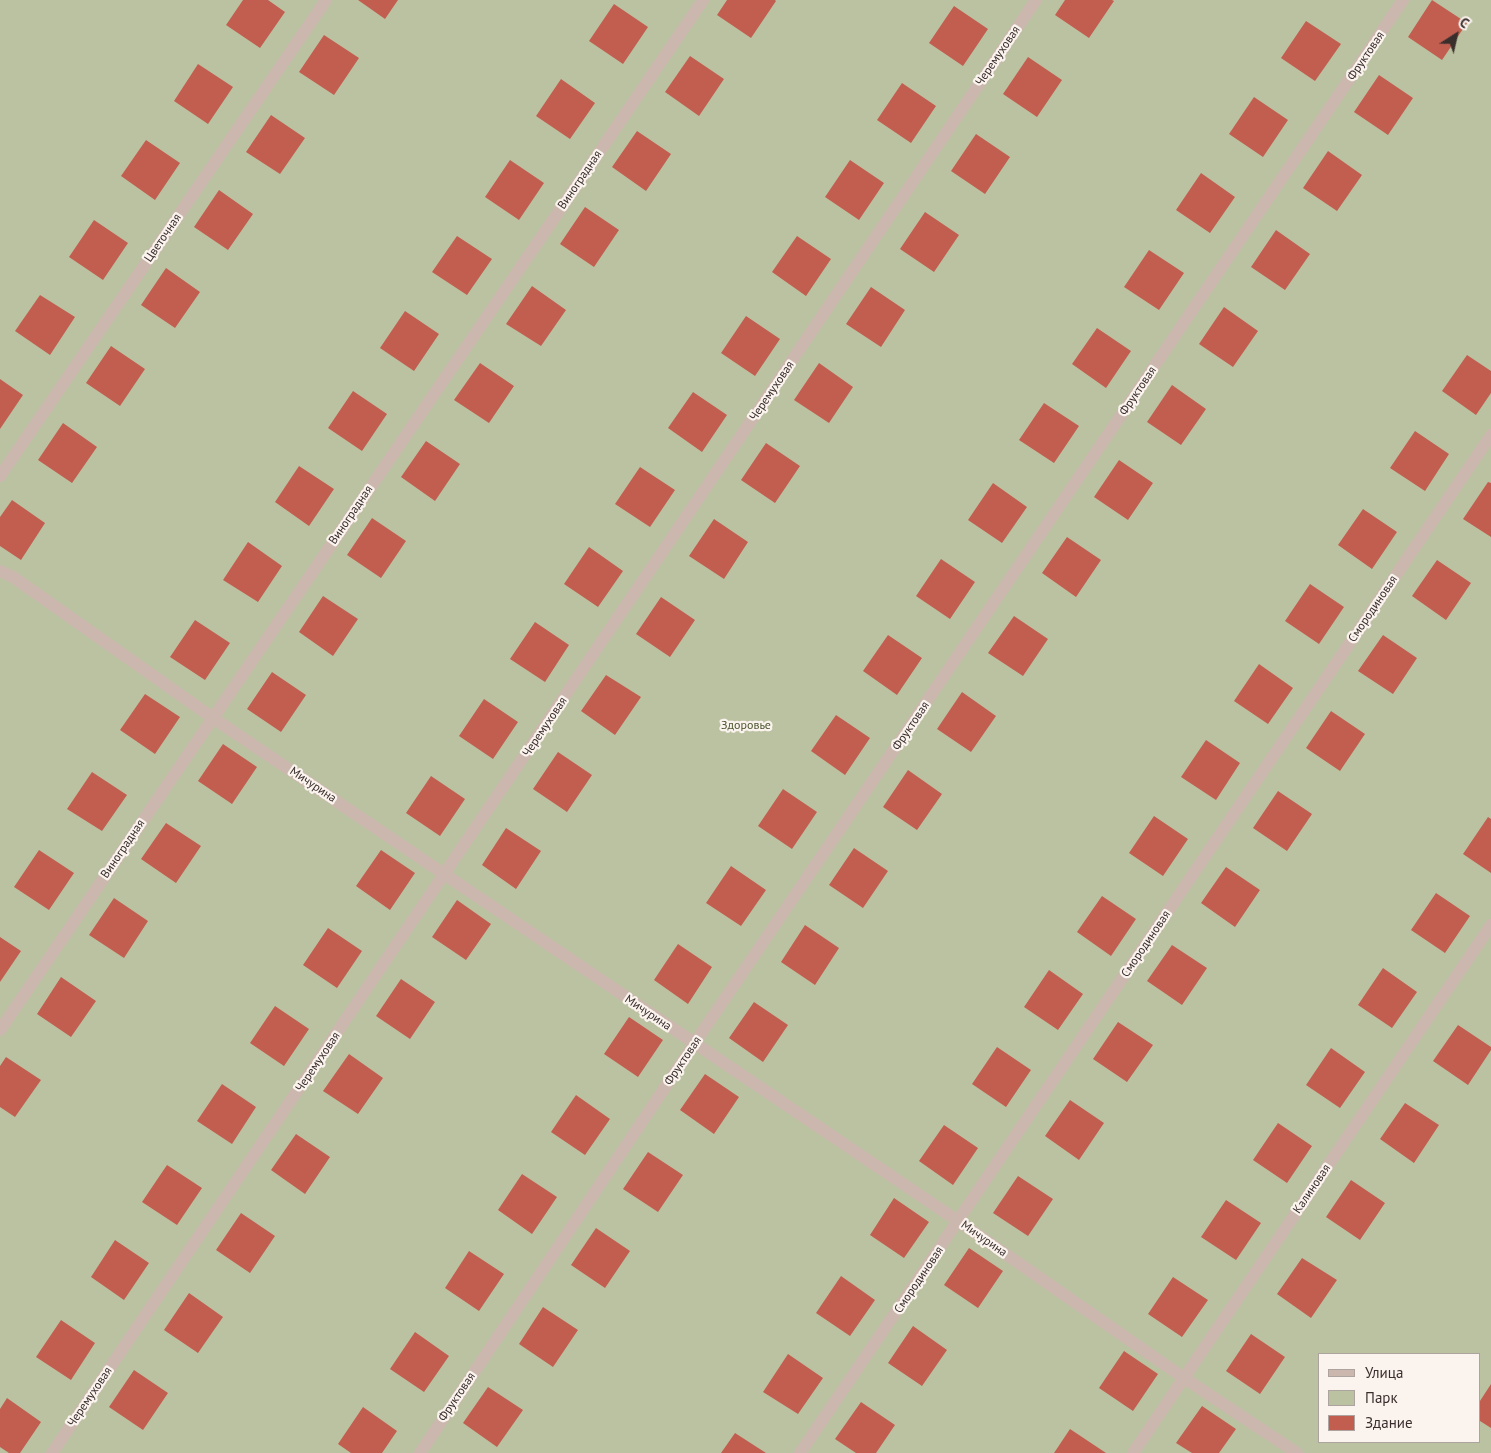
<!DOCTYPE html>
<meta charset="utf-8">
<style>
body{margin:0}
#map{position:relative;width:1491px;height:1453px;overflow:hidden;background:#f3e9e2;font-family:"PT Sans",sans-serif}
canvas{display:block}
.legend{position:absolute;left:1318px;top:1353px;width:162px;height:90px;box-sizing:border-box;background:#faf3ee;border:1px solid #ada4a0;margin:0;padding:6px 9px;list-style:none;font-size:15px;color:#3a2e2c}
.legend li{display:flex;align-items:center;gap:10px;height:25px}
.legend b{width:25px;border:1px solid #ada4a0}
.north{position:absolute;left:1431px;top:10px;width:50px;height:50px;-webkit-text-stroke:4px #faf3ee;paint-order:stroke;rotate:35deg;font-size:14px;font-weight:700;line-height:20px;text-align:center;color:#3a2e2c}
.north::after{content:'';display:block;margin:auto;width:18px;height:22px;background:#3a2e2c;clip-path:polygon(50% 0,100% 100%,50% 72%,0 100%)}
</style>
<div id="map">
<canvas width="1491" height="1453"></canvas>
<ul class="legend">
<li><b style="height:6px;background:#cbb7ad"></b>Улица</li>
<li><b style="height:14px;background:#bbc2a1"></b>Парк</li>
<li><b style="height:14px;background:#c25e50"></b>Здание</li>
</ul>
<div class="north">С</div>
</div>
<script>
const context = document.querySelector('canvas').getContext('2d');
context.lineJoin = 'round';
function paint(path, color) { context.fillStyle = color; context.fill(path, 'evenodd'); }
const poly = rows => new Path2D(rows.map(r => 'M' + r).join(''));
function trace(path, color, width, dash) { context.strokeStyle = color; context.lineWidth = width; context.lineCap = dash ? 'butt' : 'round'; context.setLineDash(dash || []); context.stroke(path); }
function label(font, color, halo, rows, align = 'center') {
  context.font = font + ' "PT Sans",sans-serif'; context.lineWidth = 4.5; context.setLineDash([]); context.textBaseline = 'middle'; context.strokeStyle = halo; context.fillStyle = color; for (const [text, x, y, turn = 0] of rows) {
    context.save(); context.translate(x, y); context.rotate((+turn || 0) * Math.PI / 180); context.textAlign = isNaN(turn) ? turn : align; if (halo) context.strokeText(text, 0, 0); context.fillText(text, 0, 0); context.restore();
  }
}
paint(poly([
 [0,0,1491,0,1491,1453,0,1453],
 [1320,1354,1480,1354,1480,1442,1320,1442]
]), '#bbc2a1');
paint(poly([
 [243,0,268,0,285,12,260,48,226,25],
 [358,0,398,0,385,19],
 [727,0,775,0,776,1,751,38,717,15],
 [1065,0,1112,0,1114,1,1089,38,1055,15],
 [1432,0,1467,23,1442,60,1408,37],
 [614,4,648,27,623,64,589,41],
 [954,6,988,29,963,66,929,43],
 [1306,21,1341,44,1315,81,1281,58],
 [324,35,359,58,334,95,299,72],
 [690,56,724,79,699,116,665,92],
 [1028,57,1062,80,1037,117,1003,94],
 [198,64,233,87,208,124,174,101],
 [1379,75,1413,98,1388,135,1354,112],
 [561,79,595,103,570,139,536,116],
 [902,83,936,106,911,143,877,120],
 [1254,97,1288,120,1263,157,1229,134],
 [271,115,305,138,280,174,246,152],
 [637,131,671,154,646,191,612,167],
 [976,134,1010,157,985,194,951,171],
 [146,140,180,163,155,200,121,176],
 [1328,151,1362,175,1337,211,1303,188],
 [510,160,544,183,519,220,485,197],
 [850,160,884,183,859,220,825,197],
 [1201,173,1235,197,1210,233,1176,210],
 [219,190,253,214,228,250,194,227],
 [585,207,619,230,594,267,560,244],
 [925,212,959,235,934,272,900,249],
 [94,220,128,243,103,280,69,257],
 [1276,230,1310,254,1285,290,1251,267],
 [457,236,492,259,467,295,432,272],
 [797,236,831,259,806,296,772,272],
 [1149,250,1184,273,1159,310,1124,287],
 [166,268,200,292,175,328,141,305],
 [532,286,566,310,541,346,506,324],
 [871,287,905,310,881,347,846,324],
 [40,295,75,317,50,355,15,331],
 [1224,307,1258,331,1233,367,1199,344],
 [405,311,439,334,414,371,380,348],
 [746,316,780,339,755,376,721,353],
 [1097,328,1131,351,1106,388,1072,364],
 [111,346,145,369,120,406,86,383],
 [1467,355,1491,371,1491,393,1476,415,1442,391],
 [480,363,514,386,489,423,454,400],
 [819,363,853,387,829,423,794,400],
 [0,379,23,395,0,429],
 [1172,385,1206,409,1181,445,1147,422],
 [353,391,387,414,362,451,328,428],
 [693,392,727,415,702,452,668,428],
 [1044,403,1079,426,1054,463,1019,440],
 [63,423,97,447,72,483,38,460],
 [1415,431,1449,454,1425,491,1390,468],
 [426,441,460,464,435,501,401,477],
 [766,443,800,466,775,503,741,480],
 [1119,460,1153,483,1128,520,1094,497],
 [299,466,334,489,309,526,275,502],
 [640,467,675,490,650,527,615,504],
 [1488,482,1491,483,1491,537,1463,519],
 [993,483,1027,507,1002,543,968,520],
 [12,500,45,523,21,560,0,546,0,517],
 [1363,509,1397,532,1372,569,1338,545],
 [372,518,406,541,381,578,347,555],
 [714,519,748,542,724,579,689,556],
 [1067,537,1101,560,1076,597,1042,573],
 [248,542,282,566,258,602,223,580],
 [589,547,623,571,598,607,564,584],
 [941,559,975,582,950,619,916,596],
 [1437,560,1471,583,1446,620,1412,596],
 [1310,584,1344,607,1319,644,1285,621],
 [323,596,358,619,333,656,299,632],
 [661,597,695,620,670,657,636,634],
 [1014,616,1048,639,1023,676,988,653],
 [195,620,230,643,205,680,170,657],
 [535,622,569,645,545,682,510,659],
 [888,635,922,658,897,695,863,671],
 [1383,635,1417,658,1393,694,1358,671],
 [1259,664,1293,688,1268,724,1234,701],
 [272,672,306,695,281,732,247,709],
 [606,675,641,697,615,735,581,711],
 [962,692,996,716,971,752,937,729],
 [145,694,180,717,155,754,120,730],
 [484,699,518,722,493,759,459,736],
 [1331,711,1365,734,1340,771,1306,748],
 [836,715,870,738,845,775,811,751],
 [1206,740,1240,763,1216,800,1181,777],
 [223,744,257,767,232,804,198,781],
 [558,752,592,775,567,812,533,789],
 [908,770,942,794,917,830,883,807],
 [92,772,127,795,102,831,67,809],
 [431,776,465,799,440,836,406,813],
 [783,789,817,812,792,849,758,826],
 [1278,791,1312,814,1287,851,1253,828],
 [1154,816,1188,839,1163,876,1129,853],
 [1488,817,1491,819,1491,873,1463,854],
 [166,823,201,846,176,883,141,859],
 [506,828,541,851,516,889,482,865],
 [854,848,888,871,863,908,829,885],
 [39,850,74,873,49,910,14,887],
 [381,850,415,873,390,910,356,886],
 [731,866,766,890,741,926,706,903],
 [1226,867,1260,890,1235,927,1201,903],
 [1436,893,1470,916,1445,953,1411,930],
 [1102,896,1136,919,1111,956,1077,932],
 [114,898,148,921,124,958,89,935],
 [457,900,491,924,466,960,432,937],
 [805,925,839,948,815,985,781,962],
 [328,928,362,951,337,988,303,965],
 [0,937,21,951,0,982],
 [678,944,712,967,688,1004,654,980],
 [1172,945,1207,968,1182,1005,1147,981],
 [1383,968,1417,992,1392,1028,1358,1005],
 [1049,970,1083,994,1058,1030,1024,1007],
 [61,977,96,1001,71,1037,37,1014],
 [401,979,435,1002,410,1039,376,1016],
 [754,1002,788,1025,763,1062,729,1038],
 [275,1006,309,1029,284,1066,250,1043],
 [629,1017,663,1040,638,1077,604,1054],
 [1118,1022,1153,1045,1127,1082,1093,1059],
 [1458,1025,1491,1047,1491,1050,1468,1085,1433,1061],
 [997,1047,1031,1070,1006,1107,972,1084],
 [1331,1048,1365,1072,1340,1108,1306,1085],
 [349,1054,383,1078,358,1114,323,1091],
 [6,1057,41,1080,15,1117,0,1107,0,1066],
 [705,1074,739,1097,714,1134,680,1110],
 [222,1084,256,1107,232,1144,197,1121],
 [576,1095,610,1119,585,1155,551,1132],
 [1070,1100,1104,1123,1079,1160,1045,1136],
 [1405,1103,1439,1125,1414,1163,1380,1139],
 [1278,1123,1312,1146,1287,1183,1253,1160],
 [944,1125,978,1148,953,1185,919,1161],
 [296,1134,330,1157,305,1194,271,1170],
 [648,1152,683,1175,658,1212,623,1189],
 [167,1165,202,1188,177,1225,142,1202],
 [522,1174,557,1197,532,1234,498,1210],
 [1018,1176,1053,1199,1028,1236,993,1213],
 [1351,1180,1385,1203,1360,1240,1326,1217],
 [894,1198,929,1222,904,1258,870,1235],
 [1226,1200,1261,1223,1236,1260,1201,1237],
 [241,1213,275,1236,250,1273,216,1250],
 [596,1228,630,1251,605,1288,571,1265],
 [115,1240,149,1263,124,1300,91,1277],
 [969,1248,1003,1271,978,1308,944,1285],
 [469,1251,504,1274,479,1311,445,1288],
 [1302,1258,1337,1280,1311,1318,1277,1294],
 [841,1276,875,1300,850,1336,816,1313],
 [1173,1277,1208,1300,1182,1337,1148,1314],
 [189,1293,223,1317,198,1353,164,1330],
 [543,1307,578,1330,553,1367,519,1344],
 [61,1320,95,1343,71,1380,36,1357],
 [913,1326,947,1350,922,1386,888,1363],
 [415,1332,449,1356,424,1392,390,1369],
 [1251,1334,1285,1357,1260,1394,1226,1371],
 [1124,1351,1158,1374,1133,1411,1099,1388],
 [788,1354,823,1378,798,1414,763,1392],
 [134,1370,168,1393,143,1430,109,1407],
 [1491,1384,1491,1428,1480,1421,1480,1401],
 [488,1387,523,1410,497,1447,463,1423],
 [7,1398,41,1422,20,1453,9,1453,0,1447,0,1409],
 [861,1402,895,1425,876,1453,856,1453,835,1439],
 [1202,1406,1236,1429,1219,1453,1192,1453,1176,1443],
 [363,1407,397,1431,382,1453,351,1453,338,1444],
 [1070,1429,1106,1453,1054,1453],
 [735,1433,766,1453,721,1453]
]), '#c25e50');
trace(poly([
 [0,476,326,0],
 [0,571,13,577,213,718,958,1221,1184,1378,1297,1453],
 [0,1030,703,0],
 [52,1453,1036,0],
 [420,1453,694,1044,1403,0],
 [800,1453,1491,435],
 [1133,1453,1491,925]
]), '#cbb7ad', 12);
label('12px', '#3a2e2c', '#faf3ee', [
 ["Черемуховая",998,56,-56],
 ["Фруктовая",1366,56,-56],
 ["Виноградная",580,180,-56],
 ["Цветочная",163,238,-56],
 ["Черемуховая",772,391,-56],
 ["Фруктовая",1138,391,-56],
 ["Виноградная",351,515,-56],
 ["Смородиновая",1373,609,-56],
 ["Фруктовая",911,726,-56],
 ["Черемуховая",545,727,-56],
 ["Мичурина",313,785,34],
 ["Виноградная",123,849,-56],
 ["Смородиновая",1146,944,-56],
 ["Мичурина",648,1013,34],
 ["Фруктовая",683,1061,-56],
 ["Черемуховая",318,1062,-56],
 ["Калиновая",1312,1189,-56],
 ["Мичурина",984,1239,35],
 ["Смородиновая",919,1280,-56],
 ["Черемуховая",90,1397,-56],
 ["Фруктовая",457,1397,-56]
]);
label('12px', '#4e5830', '#faf3ee', [
 ["Здоровье",746,726]
]);
</script>
